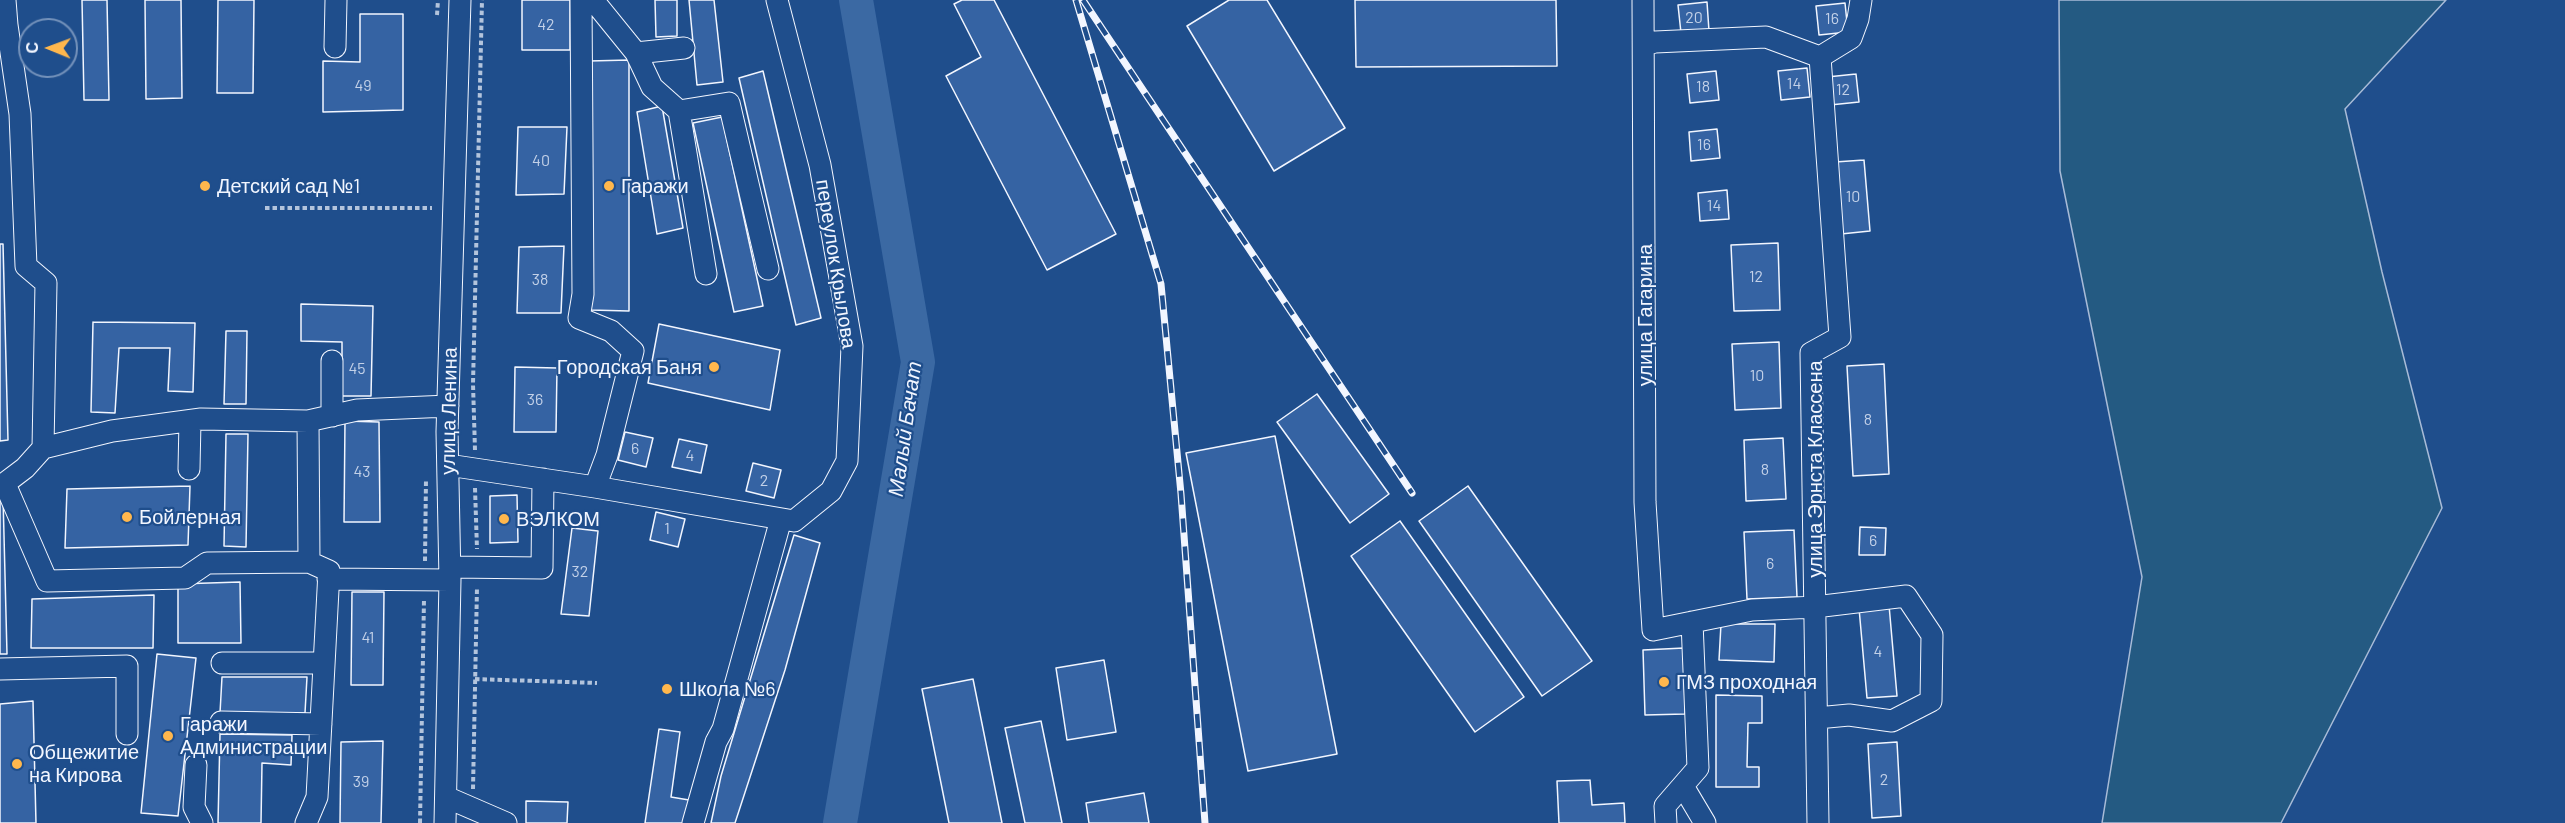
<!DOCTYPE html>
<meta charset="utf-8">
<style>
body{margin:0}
#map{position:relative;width:2565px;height:823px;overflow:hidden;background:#1f4e8c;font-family:Barlow,sans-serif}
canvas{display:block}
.north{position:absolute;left:18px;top:18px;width:60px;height:60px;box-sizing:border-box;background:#1f4e8c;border:2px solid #7391ba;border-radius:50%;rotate:271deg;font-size:16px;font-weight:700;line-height:24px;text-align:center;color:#f2f6ff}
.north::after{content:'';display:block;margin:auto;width:21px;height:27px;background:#ffb74d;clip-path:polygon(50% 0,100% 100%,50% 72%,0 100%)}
</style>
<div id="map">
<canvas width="2565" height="823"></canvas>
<div class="north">С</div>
</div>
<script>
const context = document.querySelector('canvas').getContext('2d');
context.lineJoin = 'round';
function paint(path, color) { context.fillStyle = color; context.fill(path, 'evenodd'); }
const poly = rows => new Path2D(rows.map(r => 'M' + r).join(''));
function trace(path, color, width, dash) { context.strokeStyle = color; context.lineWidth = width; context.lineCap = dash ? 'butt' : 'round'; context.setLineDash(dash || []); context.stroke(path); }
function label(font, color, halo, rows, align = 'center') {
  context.font = font + ' Barlow,sans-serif'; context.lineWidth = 4.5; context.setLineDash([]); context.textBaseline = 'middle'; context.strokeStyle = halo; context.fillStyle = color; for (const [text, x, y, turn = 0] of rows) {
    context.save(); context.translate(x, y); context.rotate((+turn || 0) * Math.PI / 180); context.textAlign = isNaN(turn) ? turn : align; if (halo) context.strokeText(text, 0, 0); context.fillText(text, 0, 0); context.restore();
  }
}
const green = poly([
 [2059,0,2446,0,2345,109,2382,272,2442,508,2281,823,2102,823,2142,577,2060,171,2059,0]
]);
paint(green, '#245a82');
trace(green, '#a8bbd7', 1.5);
trace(poly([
 [840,823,918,362,856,0]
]), '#3b69a3', 34);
const building = poly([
 [82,0,107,0,109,100,84,100,82,0],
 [145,0,181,0,182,98,146,99,145,0],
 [218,0,254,0,253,93,217,93,218,0],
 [522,0,570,0,570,50,522,50,522,0],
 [655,0,677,0,677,36,656,37,655,0],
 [689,0,714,0,723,82,697,85,689,0],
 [962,0,994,0,1116,234,1047,270,946,76,981,57,954,4,962,0],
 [1229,0,1267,0,1345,128,1274,171,1187,26,1229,0],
 [1355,0,1556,0,1557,66,1356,67,1355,0],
 [1707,2,1709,31,1681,33,1678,5,1707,2],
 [1845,3,1848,32,1819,35,1816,6,1845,3],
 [360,14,403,14,403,110,323,112,323,61,360,62,360,14],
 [629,60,629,311,590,310,589,61,629,60],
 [1807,68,1810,97,1781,100,1778,71,1807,68],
 [763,71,821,318,796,325,739,78,763,71],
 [1716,71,1719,100,1690,103,1687,74,1716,71],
 [1856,74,1859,102,1830,105,1827,77,1856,74],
 [662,106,683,228,657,234,637,112,662,106],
 [722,117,763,306,734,312,693,123,722,117],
 [518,127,567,127,564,194,516,195,518,127],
 [1717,129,1720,158,1691,161,1689,132,1717,129],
 [1864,160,1870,231,1841,234,1835,162,1864,160],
 [1727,190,1729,219,1700,221,1698,193,1727,190],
 [1778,243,1780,310,1734,311,1731,245,1778,243],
 [0,244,3,244,8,440,0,441,0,244],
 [564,246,561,313,517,313,519,247,564,246],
 [301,304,373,306,371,396,342,396,342,342,301,341,301,304],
 [93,322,195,323,193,392,168,391,170,348,119,348,115,413,91,412,93,322],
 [659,324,780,350,770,410,648,383,659,324],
 [226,331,247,331,246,404,224,404,226,331],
 [1779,342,1781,408,1735,410,1732,344,1779,342],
 [1884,364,1889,474,1853,476,1847,366,1884,364],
 [515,367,557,368,556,432,514,432,515,367],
 [1317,394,1389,494,1350,523,1277,422,1317,394],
 [345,421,379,422,380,522,344,522,345,421],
 [625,432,653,438,646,467,618,460,625,432],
 [226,434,248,434,246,547,224,546,226,434],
 [1275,436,1337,754,1248,771,1186,453,1275,436],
 [1783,438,1786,499,1746,501,1744,440,1783,438],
 [679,439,707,445,701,473,672,467,679,439],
 [753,463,781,470,774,498,746,491,753,463],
 [190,486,188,545,65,548,67,489,190,486],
 [1468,486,1592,661,1542,696,1419,521,1468,486],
 [517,495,518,542,490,543,490,496,517,495],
 [0,496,3,496,7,654,0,654,0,496],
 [656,512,685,519,678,547,650,540,656,512],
 [1400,521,1524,697,1475,732,1351,556,1400,521],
 [1860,527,1886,528,1885,555,1859,555,1860,527],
 [572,528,598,531,589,616,561,614,572,528],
 [1794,530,1797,597,1747,599,1744,532,1794,530],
 [794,535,820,543,785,670,735,823,711,823,721,776,794,535],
 [240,582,241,643,178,643,178,584,240,582],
 [352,592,384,592,383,685,351,685,352,592],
 [154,595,153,648,31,648,32,599,154,595],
 [1889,605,1897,696,1867,698,1859,608,1889,605],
 [1721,624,1775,624,1774,662,1719,660,1721,624],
 [1684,648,1685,714,1645,715,1643,650,1684,648],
 [157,654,196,658,178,816,141,813,157,654],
 [1104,660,1116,732,1067,740,1056,668,1104,660],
 [222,677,307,677,305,713,220,713,222,677],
 [973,679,1002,823,949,823,922,689,973,679],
 [1716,695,1762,696,1762,723,1748,723,1747,767,1759,767,1759,787,1716,787,1716,695],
 [33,701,36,823,0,823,0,704,33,701],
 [1041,721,1062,823,1025,823,1005,728,1041,721],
 [659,729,680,732,671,797,689,800,685,823,645,823,659,729],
 [220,734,292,735,291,765,262,763,261,823,218,823,220,734],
 [383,741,381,823,340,823,341,742,383,741],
 [1897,742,1901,816,1872,818,1868,744,1897,742],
 [1590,780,1592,805,1624,803,1625,823,1559,823,1557,781,1590,780],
 [1144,793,1149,823,1089,823,1086,803,1144,793],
 [526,801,568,802,567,823,526,823,526,801]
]);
paint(building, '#3563a3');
trace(building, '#f2f6ff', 1.5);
const minor = poly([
 [5,0,7,25],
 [581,0,583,294,579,318,611,331,633,351,607,455,595,487],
 [593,0,636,53,652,87,679,111,706,274],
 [1643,0,1645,502,1653,630,1752,610,1815,607,1906,596,1932,635,1931,701,1892,721,1849,715,1817,718],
 [0,25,7,25,20,114,26,266,46,283,43,448],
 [1644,45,1655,42,1766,37,1820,57,1840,337,1811,353,1818,823],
 [335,47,336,0],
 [636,53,684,48],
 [1820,57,1851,38,1858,19,1861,0],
 [679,111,729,103,768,269],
 [332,361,332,416],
 [448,465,595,487,794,521,831,491,847,461,852,346,820,165,777,0],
 [189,469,190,421],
 [5,484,47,581,185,578,207,563,309,562],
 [0,487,25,468,43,448,112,431,201,419,308,421,357,410,448,406],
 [450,567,542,568,543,479],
 [328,579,450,580],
 [222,663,324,663],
 [0,669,127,666,127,734],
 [221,722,321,724],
 [196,765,194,807,202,823],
 [1683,786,1705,823],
 [446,797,506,823],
 [306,823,317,797,329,571,309,562,308,421],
 [445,823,450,580,447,432,460,0],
 [693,823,716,742,723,729,781,519],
 [1666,823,1665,806,1698,768,1692,622]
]);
trace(minor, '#f2f6ff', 23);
trace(poly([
 [437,15,438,0],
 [265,208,432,208],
 [475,450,473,384,482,0],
 [475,488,477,549],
 [425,561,426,479],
 [475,679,597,683],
 [473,789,477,587],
 [420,823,424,599]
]), '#b3c4dc', 4, [4.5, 3]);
trace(minor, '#1f4e8c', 21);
const rail = poly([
 [1076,0,1161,284,1181,494,1205,823],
 [1083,0,1412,493]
]);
trace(rail, '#f2f6ff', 7);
trace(rail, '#1f4e8c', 4.5, [14]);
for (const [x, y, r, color] of [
 [205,186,6,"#ffb74d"],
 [609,186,6,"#ffb74d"],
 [714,367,6,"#ffb74d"],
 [127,517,6,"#ffb74d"],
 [504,519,6,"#ffb74d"],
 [1664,682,6,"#ffb74d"],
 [667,689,6,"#ffb74d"],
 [168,736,6,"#ffb74d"],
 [17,764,6,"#ffb74d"]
]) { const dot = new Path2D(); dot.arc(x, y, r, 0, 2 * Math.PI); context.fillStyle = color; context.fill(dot); trace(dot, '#1f4e8c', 2); }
label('16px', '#c3d1e8', null, [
 ["20",1694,18],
 ["16",1832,19],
 ["42",546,25],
 ["14",1794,84],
 ["49",363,86],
 ["18",1703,87],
 ["12",1843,90],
 ["16",1704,145],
 ["40",541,161],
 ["10",1853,197],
 ["14",1714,206],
 ["12",1756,277],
 ["38",540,280],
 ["45",357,369],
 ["10",1757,376],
 ["36",535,400],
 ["8",1868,420],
 ["6",635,449],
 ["4",690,456],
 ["8",1765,470],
 ["43",362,472],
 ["2",764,481],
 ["1",667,529],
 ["6",1873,541],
 ["6",1770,564],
 ["32",580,572],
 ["41",368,638],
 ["4",1878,652],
 ["2",1884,780],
 ["39",361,782]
]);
label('20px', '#f2f6ff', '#1f4e8c', [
 ["Детский сад №1",217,186],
 ["Гаражи",621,186],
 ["Городская Баня",702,367,"right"],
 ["Бойлерная",139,517],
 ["ВЭЛКОМ",516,519],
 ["ГМЗ проходная",1676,682],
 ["Школа №6",679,689],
 ["Гаражи",180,724],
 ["Администрации",180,747],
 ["Общежитие",29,752],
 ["на Кирова",29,775]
], 'left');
label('20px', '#f2f6ff', '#1f4e8c', [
 ["переулок Крылова",836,264,81],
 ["улица Гагарина",1645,315,-90],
 ["улица Ленина",449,411,-89],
 ["улица Эрнста Классена",1815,469,-90]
]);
label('italic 21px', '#f2f6ff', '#1f4e8c', [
 ["Малый Бачат",905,429,-82]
]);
</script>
